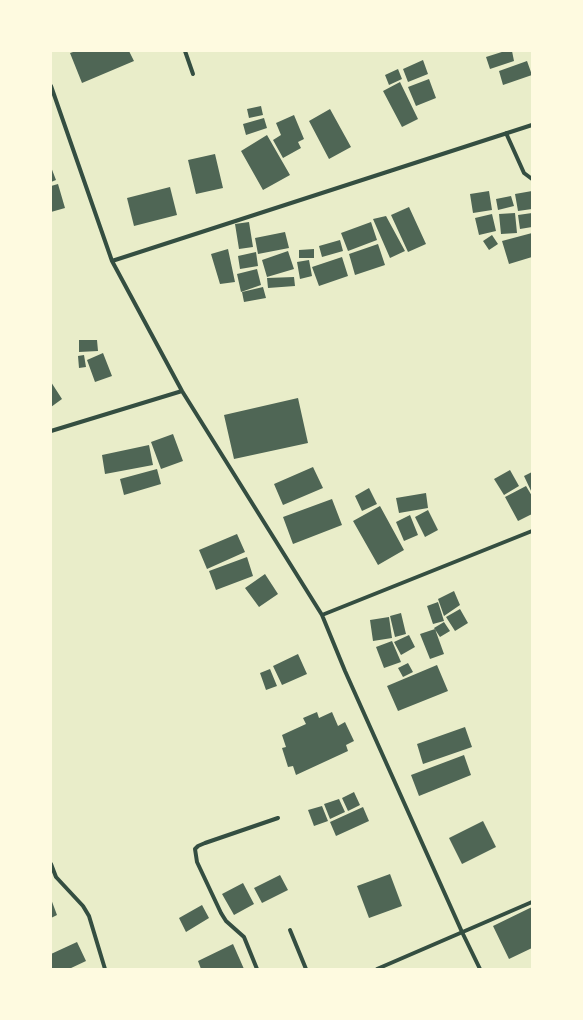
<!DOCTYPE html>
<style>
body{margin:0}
#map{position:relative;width:583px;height:1020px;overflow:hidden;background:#e9edc9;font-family:Rubik,sans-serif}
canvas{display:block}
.frame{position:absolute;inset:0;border:52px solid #fefae0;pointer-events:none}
</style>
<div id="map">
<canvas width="583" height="1020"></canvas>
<div class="frame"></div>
</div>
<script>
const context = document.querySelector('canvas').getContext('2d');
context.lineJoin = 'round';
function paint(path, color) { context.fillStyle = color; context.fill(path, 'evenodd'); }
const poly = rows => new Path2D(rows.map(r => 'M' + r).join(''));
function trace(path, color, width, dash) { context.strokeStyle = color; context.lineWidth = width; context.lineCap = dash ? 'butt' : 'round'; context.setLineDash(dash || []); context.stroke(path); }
paint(poly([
 [76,51,129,51,134,61,82,83,70,53],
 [505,51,512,51,514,61,490,69,486,57],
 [423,60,428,74,408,82,403,69],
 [527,61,532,75,503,85,499,71],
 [398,69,402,79,389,85,385,75],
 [429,79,436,98,416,106,408,87],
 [400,82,418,119,402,127,383,91],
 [261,106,263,115,249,118,247,109],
 [330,109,351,147,329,159,309,121],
 [294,115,304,139,298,142,301,148,283,158,273,140,281,135,276,123],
 [264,118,267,128,246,135,243,124],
 [267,135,290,175,263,190,241,151],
 [215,154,223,188,196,194,188,160],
 [51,167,56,180,51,182],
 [58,184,65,208,51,212,51,186],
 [170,187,177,215,134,226,127,198],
 [489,191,492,210,473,213,470,194],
 [532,191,532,209,518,211,515,194],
 [511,196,514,206,498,210,496,199],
 [409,207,426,244,408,252,391,215],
 [515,213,517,233,501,234,499,214],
 [532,213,532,227,520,229,518,215],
 [492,214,496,231,479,235,475,218],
 [386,216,405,251,390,258,373,219],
 [249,222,253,247,239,249,235,224],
 [371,222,377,240,348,251,341,233],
 [285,232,289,248,258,254,255,238],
 [532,233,532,257,509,264,502,241],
 [492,235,498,244,489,250,483,241],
 [340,240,343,251,322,257,319,246],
 [378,244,385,265,355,275,349,254],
 [228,249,235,282,220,284,211,254],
 [314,249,314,258,299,258,299,250],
 [288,251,294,269,267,277,262,260],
 [256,252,258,266,240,269,238,256],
 [342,257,348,276,319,286,312,267],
 [309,260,312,276,300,279,297,262],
 [257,269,261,285,241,292,237,274],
 [294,277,295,286,268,288,267,278],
 [263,287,266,298,244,302,242,292],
 [79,340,97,340,98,351,79,352],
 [103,353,112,376,95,382,87,360],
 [84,355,86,367,79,368,78,356],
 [51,382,62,399,51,407],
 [298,398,308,443,234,459,224,415],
 [173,434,183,461,161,469,151,442],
 [149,445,153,465,105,474,102,455],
 [313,467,323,488,283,505,274,484],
 [157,469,161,484,124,495,120,479],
 [510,470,519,486,504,495,494,479],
 [532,472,532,493,524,476],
 [526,486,532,496,532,514,518,521,505,497],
 [369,488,377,504,362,511,355,496],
 [426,493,428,508,399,513,396,498],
 [332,499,342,525,293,544,283,517],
 [380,506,404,550,378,565,353,521],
 [428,510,438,530,425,537,415,517],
 [410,515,418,535,404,541,396,522],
 [237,534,245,552,207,569,199,550],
 [247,557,253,576,216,590,209,571],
 [265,574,278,594,259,607,245,588],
 [454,591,460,605,444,616,438,599],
 [438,602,444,621,433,624,427,606],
 [460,609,468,623,455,631,446,617],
 [401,613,406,634,395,637,390,616],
 [389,617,392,638,373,641,370,620],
 [444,622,450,631,440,637,434,628],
 [435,629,444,654,430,659,420,634],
 [409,635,415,647,401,655,394,642],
 [392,641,401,662,384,668,376,647],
 [298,654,307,674,282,685,273,666],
 [408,663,413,672,403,677,398,668],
 [437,665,448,691,398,711,387,686],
 [270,669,277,686,266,690,260,673],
 [317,712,319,718,332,712,338,726,345,722,354,741,346,745,348,751,296,775,293,766,288,767,282,748,286,747,282,735,306,724,303,718],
 [465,727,472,747,423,764,417,744],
 [464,755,471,775,419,796,411,775],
 [354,792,360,805,348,811,342,798],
 [339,799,345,812,330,819,324,804],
 [322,806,328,821,314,826,308,810],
 [363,807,369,821,336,836,330,822],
 [483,821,496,847,462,864,449,838],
 [390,874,402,906,369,918,357,886],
 [280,875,288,890,262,903,254,888],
 [243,883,254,904,234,915,222,894],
 [51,899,57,915,51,918],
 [202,905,209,918,186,932,179,918],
 [532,907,532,948,509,959,493,926],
 [77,942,86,961,69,969,51,969,51,954],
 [233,944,244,969,201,969,198,961]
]), '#4f6655');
trace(poly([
 [185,51,193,74],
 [51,86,112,261,182,391,322,615,345,671,462,932,480,969],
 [506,133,524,173,532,179],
 [112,261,532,125],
 [51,431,182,391],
 [322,615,532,531],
 [51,864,56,877,83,906,89,916,105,969],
 [290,930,306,969],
 [257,969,244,937,226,921,221,913,197,862,195,849,198,846,205,843,278,818],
 [377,969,532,902]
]), '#344e41', 4);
</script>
